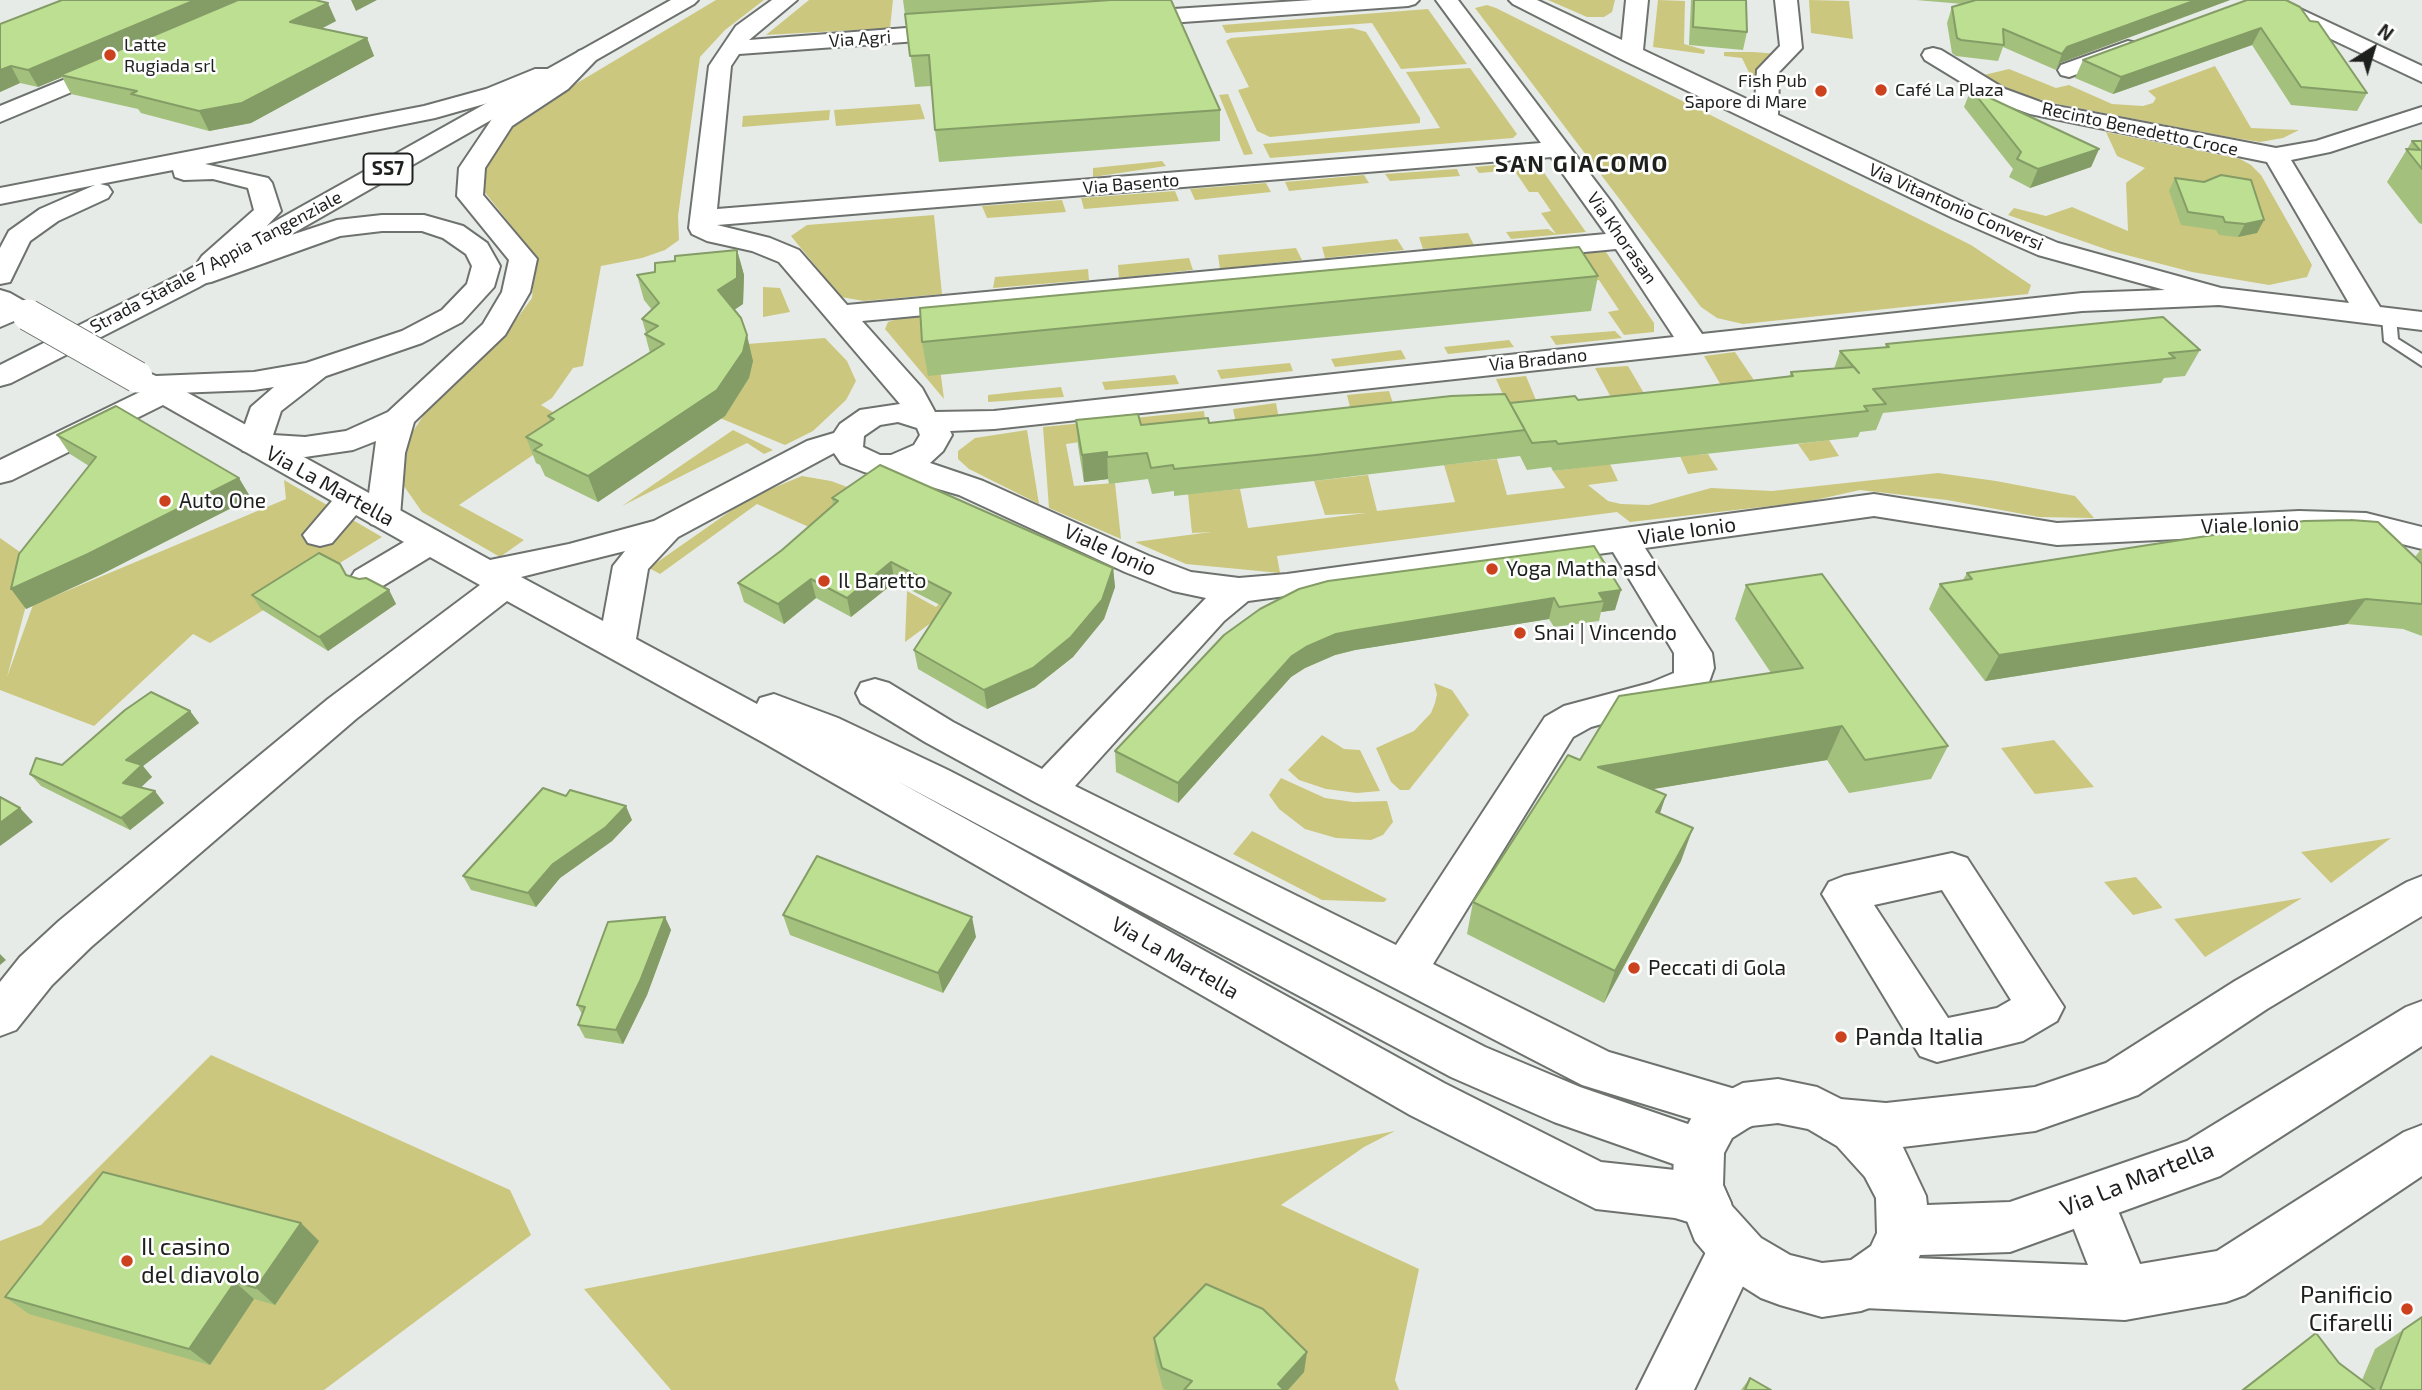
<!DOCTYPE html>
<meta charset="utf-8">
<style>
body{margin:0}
#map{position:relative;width:2422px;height:1390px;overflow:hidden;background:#e6ebe7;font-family:"Exo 2",sans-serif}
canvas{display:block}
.north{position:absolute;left:2338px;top:14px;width:70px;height:70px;-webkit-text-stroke:5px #fff;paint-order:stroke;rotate:37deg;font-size:19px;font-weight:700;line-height:28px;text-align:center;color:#1e201e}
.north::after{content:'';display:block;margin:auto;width:24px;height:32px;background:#1e201e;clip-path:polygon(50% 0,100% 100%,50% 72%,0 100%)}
</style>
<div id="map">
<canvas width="2422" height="1390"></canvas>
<div class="north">N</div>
</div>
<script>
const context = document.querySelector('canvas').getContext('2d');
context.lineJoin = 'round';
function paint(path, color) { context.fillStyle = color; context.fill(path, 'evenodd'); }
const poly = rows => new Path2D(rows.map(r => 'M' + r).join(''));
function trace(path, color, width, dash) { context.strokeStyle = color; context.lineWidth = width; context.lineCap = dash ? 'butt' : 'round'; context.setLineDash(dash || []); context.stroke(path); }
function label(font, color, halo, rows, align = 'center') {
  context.font = font + ' "Exo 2",sans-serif'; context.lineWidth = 5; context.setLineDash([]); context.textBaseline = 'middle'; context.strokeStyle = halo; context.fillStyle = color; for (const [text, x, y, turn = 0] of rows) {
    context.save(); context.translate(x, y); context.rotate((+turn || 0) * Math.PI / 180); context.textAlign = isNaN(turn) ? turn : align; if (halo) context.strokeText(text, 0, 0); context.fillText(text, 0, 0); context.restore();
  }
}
paint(poly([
 [716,0,764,0,725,30,700,57,678,216,679,240,665,250,642,258,601,266,583,366,573,368,552,398,541,405,576,426,459,505,524,540,500,557,422,512,399,479,404,445,431,404,510,328,532,298,534,273,532,252,483,190,482,172,512,122],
 [809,0,893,0,890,28,766,35],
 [1548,0,1615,0,1612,12,1604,17,1587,17],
 [1658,0,1685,1,1684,44,1705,50,1704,54,1653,47],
 [1809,0,1849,1,1853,39,1811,33],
 [1487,5,1496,8,1971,245,2031,285,2028,294,1743,324,1717,318,1701,307,1475,8],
 [1428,9,1467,64,1401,69,1372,23,1226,33,1222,25],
 [1352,28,1366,32,1420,118,1420,123,1270,137,1257,131,1238,90,1249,87,1226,41,1231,38],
 [1724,52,1753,52,1779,54,1760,84,1755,85,1742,58,1724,56],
 [2215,66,2251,128,2299,130,2283,138,2260,142,2229,137,2062,105,2019,94,1984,75,2009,69,2056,88,2069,85,2112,104,2143,106,2153,103,2156,98,2148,91],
 [1470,68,1517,134,1513,138,1270,158,1263,144,1440,128,1406,72],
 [1228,94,1253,154,1244,155,1219,95],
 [920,104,925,119,836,126,834,110],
 [830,110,829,120,742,127,743,116],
 [2106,132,2240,159,2251,165,2261,175,2312,265,2307,277,2269,285,2192,272,2111,251,2008,215,2014,208,2046,216,2072,207,2128,231,2126,183,2145,168,2117,156],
 [1162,161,1166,166,1093,177,1093,168],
 [1524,163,1540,167,1586,232,1511,239,1506,232,1548,229,1556,234,1541,213,1551,211,1538,192,1529,192,1514,170,1479,173,1475,167,1505,164,1512,168,1509,164],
 [1457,169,1460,176,1390,181,1385,174],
 [1364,175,1369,183,1289,191,1285,182],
 [1266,183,1271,192,1195,200,1190,189],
 [1175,191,1179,201,1084,209,1081,198],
 [1062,200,1066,212,987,218,982,206],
 [934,215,942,294,864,301,841,297,791,236,807,225],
 [1468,233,1474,245,1423,249,1419,237],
 [1397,239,1404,250,1325,258,1322,247],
 [1296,248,1302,260,1220,269,1218,255],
 [1606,252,1654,323,1654,332,1624,335,1608,312,1619,310,1599,280,1589,281,1572,253],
 [1189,258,1193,270,1119,278,1118,265],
 [1088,269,1089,280,993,288,995,277],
 [763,287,780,288,790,312,763,317],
 [933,315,944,399,885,329,888,322,897,319],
 [1615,331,1622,338,1556,345,1550,336],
 [825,338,847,361,856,381,846,400,813,431,785,445,715,416,732,404,749,378,747,344],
 [1509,340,1514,347,1448,354,1444,347],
 [1401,350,1406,359,1335,367,1331,359],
 [1735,352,1770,404,1733,406,1704,356],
 [1290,363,1293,371,1221,379,1217,370],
 [1628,366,1655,412,1620,414,1595,368],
 [1175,375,1179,384,1105,390,1102,382],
 [1526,376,1546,424,1518,428,1496,379],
 [1061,387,1064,397,988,402,988,395],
 [1389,391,1399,421,1355,427,1347,395],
 [1276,403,1282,435,1239,438,1233,409],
 [1204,411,1208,444,1137,434,1066,444,1074,486,1115,483,1121,539,1049,508,1043,427],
 [733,430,773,450,764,454,747,443,622,506],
 [1027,430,1039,504,969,469,958,459,958,451,975,438],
 [1829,440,1839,456,1810,461,1798,444],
 [1708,454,1718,470,1688,474,1680,456],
 [1497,459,1507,495,1565,488,1553,471,1610,464,1618,481,1588,485,1608,501,1621,504,1649,505,1711,488,1772,491,1938,473,1996,481,2075,496,2094,518,2039,517,1947,500,1860,490,1806,502,1630,522,1617,512,1277,556,1280,573,1186,564,1135,542,1211,532,1192,533,1188,494,1240,489,1248,528,1366,513,1325,515,1314,481,1368,475,1377,511,1455,502,1444,465],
 [802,476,831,481,869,495,818,531,757,504,660,574,649,568,749,498],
 [284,480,382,537,210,643,193,634,94,726,0,690,0,538,37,564,7,677,33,605,286,499],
 [907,591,936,607,945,597,958,603,905,642],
 [1434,683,1452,690,1469,715,1409,790,1400,790,1391,782,1376,748,1414,731,1431,713,1435,703,1437,694],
 [1322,735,1344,749,1360,750,1380,791,1357,793,1326,789,1299,780,1288,770],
 [2054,740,2094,787,2035,794,2001,748],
 [1281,778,1325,798,1353,802,1387,801,1393,822,1383,835,1371,840,1336,838,1305,829,1279,809,1269,795],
 [1252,831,1387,899,1384,902,1322,900,1233,854],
 [2391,838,2331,883,2301,852],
 [2136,877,2162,907,2162,908,2133,915,2104,882],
 [2302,898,2205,957,2174,919],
 [211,1055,510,1190,531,1235,324,1390,0,1390,0,1241,41,1225],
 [1395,1131,1364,1147,1281,1205,1419,1269,1395,1380,1399,1390,671,1390,584,1289]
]), '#ccc77e');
const lane = poly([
 [2389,313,2396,317,2398,339,2422,354,2422,366,2384,341,2382,317,2389,313]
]);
const street = poly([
 [772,0,797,0,749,40,959,24,967,26,970,31,967,36,959,38,739,54,731,66,717,209,1541,143,1436,0,1458,0,1612,203,1702,334,2082,293,2165,290,2038,255,1953,218,1623,60,1513,4,1509,0,1537,0,1622,40,1626,0,1648,0,1643,50,1755,103,1757,70,1780,46,1775,0,1797,0,1802,48,1779,72,1778,115,1971,206,2058,243,2221,288,2349,303,2267,162,2030,114,1989,99,1925,60,1922,55,1925,50,1933,48,1941,50,2005,89,2046,104,2276,148,2316,141,2422,107,2422,122,2330,152,2291,160,2380,307,2422,312,2422,330,2219,305,2082,311,994,429,950,431,952,435,943,451,930,463,983,481,1149,556,1191,572,1239,578,1287,574,1874,494,2057,523,2299,511,2366,513,2422,527,2422,549,2366,535,2299,533,2057,545,1874,516,1645,548,1712,653,1714,668,1709,682,1703,692,1674,704,1591,727,1573,737,1433,964,1609,1052,1752,1094,1759,1110,1752,1126,1735,1132,1582,1085,1033,801,925,742,861,703,856,693,861,683,875,679,889,683,953,722,1042,769,1206,598,1173,591,1125,572,959,495,921,484,900,474,876,475,864,472,841,463,834,453,678,537,648,569,636,639,757,704,760,698,774,694,838,718,948,770,1485,1047,1580,1087,1717,1134,1724,1150,1717,1166,1699,1173,1554,1122,1451,1077,897,781,1444,1083,1601,1162,1675,1170,1723,1186,1731,1203,1723,1220,1705,1227,1675,1218,1596,1209,1410,1115,764,743,507,601,356,719,91,947,52,985,16,1030,0,1036,0,982,20,957,59,921,328,699,480,585,430,557,381,587,368,591,355,587,350,579,355,571,404,542,356,515,332,543,320,546,308,543,303,535,332,501,163,405,12,480,0,483,0,460,140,392,135,385,139,378,150,376,161,378,490,560,569,544,654,521,807,441,834,433,840,424,860,410,900,404,779,262,752,251,707,241,692,234,689,228,709,66,736,26,772,0],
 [1551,157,1606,234,847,305,799,250,770,238,717,225,1551,157],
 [1616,249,1674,337,994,411,935,412,922,388,862,321,1616,249],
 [898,422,917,428,920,435,914,445,891,455,880,455,863,447,864,436,880,425,898,422],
 [625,551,613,566,603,621,521,577,625,551],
 [1613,552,1674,653,1674,673,1650,683,1564,706,1545,717,1396,945,1075,786,1224,621,1248,601,1613,552],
 [1313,0,1419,0,1415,4,1408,6,1127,26,1119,24,1116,19,1119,14,1127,12,1313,0],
 [2253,0,2281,0,2422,66,2422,82,2257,4,2253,0],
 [2128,41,2136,43,2139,48,2136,53,2069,77,2061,75,2058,70,2061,65,2128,41],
 [114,59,122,61,125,66,122,71,0,122,0,106,114,59],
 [18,300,28,303,32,309,28,315,0,327,0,307,18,300],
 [1952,853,1967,858,2064,1007,2057,1021,2023,1041,1937,1062,1920,1056,1822,894,1829,882,1844,876,1952,853],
 [1942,890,2011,1000,1997,1008,1948,1018,1874,905,1942,890],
 [2422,876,2422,916,2267,1009,2138,1095,2035,1131,1886,1149,1840,1145,1823,1138,1815,1122,1823,1106,1840,1099,1886,1103,2035,1087,2106,1063,2235,981,2407,882,2422,876],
 [2422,1125,2422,1176,2245,1295,2226,1302,2125,1320,1864,1308,1845,1301,1837,1282,1845,1263,1864,1256,2088,1265,2063,1201,2071,1184,2089,1177,2107,1184,2140,1264,2217,1251,2404,1132,2422,1125],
 [1735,1222,1753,1230,1761,1248,1694,1390,1637,1390,1717,1230,1735,1222]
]);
const secondary = poly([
 [587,49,595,51,598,56,595,61,568,89,512,126,485,168,483,195,537,259,530,292,505,335,414,422,405,453,400,516,395,524,383,527,371,524,366,516,376,441,353,450,305,457,243,451,238,444,251,407,274,387,254,390,150,394,139,392,126,383,122,377,126,371,137,368,156,376,254,372,306,363,402,331,442,310,467,284,472,266,466,254,443,238,422,231,382,231,340,236,211,282,201,284,191,282,187,276,191,270,201,266,198,262,202,256,254,210,248,188,213,179,184,180,175,177,173,170,100,184,108,186,112,192,108,198,58,221,30,241,10,282,0,284,0,248,9,231,40,209,95,185,0,204,0,188,424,106,486,89,535,69,551,69,555,74,551,79,502,99,435,118,205,164,268,178,272,183,281,211,243,251,337,220,382,215,424,215,463,226,487,243,500,266,494,287,462,322,422,343,326,376,281,411,273,435,305,437,346,431,388,412,483,324,502,292,509,260,457,196,459,168,494,116,552,79,579,51,587,49],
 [0,290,10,293,38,309,43,315,38,321,28,324,0,311,0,290],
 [2422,1001,2422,1046,2220,1176,2010,1252,1920,1255,1909,1282,1880,1304,1861,1311,1822,1317,1780,1305,1761,1298,1723,1274,1695,1241,1673,1185,1674,1150,1698,1106,1743,1083,1778,1079,1817,1087,1871,1114,1901,1143,1926,1196,1927,1205,2010,1202,2187,1141,2406,1007,2422,1001],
 [1778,1123,1808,1129,1837,1146,1865,1177,1876,1198,1877,1233,1871,1246,1851,1260,1822,1263,1790,1255,1761,1238,1732,1206,1723,1185,1724,1153,1732,1138,1751,1126,1778,1123]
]);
const highway = poly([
 [671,0,698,0,694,4,199,287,11,383,0,386,0,365,179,275,671,0]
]);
trace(lane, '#6e726e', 4);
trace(street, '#6e726e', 4);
trace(secondary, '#6e726e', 4);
trace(highway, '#6e726e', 4);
paint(lane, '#fff');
paint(street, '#fff');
paint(secondary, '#fff');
paint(highway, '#fff');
const secondaryBridge = poly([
 [28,315,137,377]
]);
trace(secondaryBridge, '#6e726e', 33, []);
trace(secondaryBridge, '#fff', 31);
paint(poly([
 [903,0,1171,0,1220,110,1220,141,939,162,935,130,932,86,915,87],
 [1691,0,1746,0,1747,32,1743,50,1689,45],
 [1916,0,2230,0,2060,63,2056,70,2003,47,1998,61,1956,56,1952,53,1947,23,1952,7,1963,4],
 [2247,0,2310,21,2367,93,2357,111,2291,105,2252,45,2113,94,2075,78,2083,60],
 [236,1,336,21,322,28,367,38,374,56,251,123,209,131,141,113,138,109,71,94,62,77,38,87,20,83,0,92,0,24],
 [1971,89,2099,149,2091,167,2030,188,2009,177,2013,169,1964,107],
 [2412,141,2422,141,2422,224,2419,223,2387,182],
 [2175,178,2264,220,2257,233,2238,237,2219,235,2216,230,2181,225,2169,191],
 [737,250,744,275,743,304,734,310,753,361,749,378,725,416,598,502,545,476,540,465,536,463,526,437,550,422,548,416,650,353,645,334,646,333,642,319,652,310,644,300,637,275,655,272],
 [1598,276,1591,311,928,376,922,342],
 [1886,344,2200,350,2185,376,2164,378,2161,383,1883,413,1876,430,1860,432,1858,437,1553,471,1551,467,1527,470,1520,456,1314,481,1174,496,1174,491,1152,494,1148,479,1109,484,1108,479,1084,482,1078,446,1076,420,1141,425,1209,423,1510,403,1578,400,1789,377,1791,372,1834,369,1840,351,1885,348],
 [57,435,251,498,102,574,26,609,89,466,70,454],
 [832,498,1113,568,1115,587,1104,619,1073,657,1035,687,987,709,918,669,914,650,942,606,895,582,851,617,816,598,784,624,744,602,738,583,782,550,833,505],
 [1594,546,1615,610,1601,612,1599,621,1554,627,1549,619,1355,650,1335,655,1305,668,1291,677,1178,803,1116,772,1115,751,1224,635],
 [2422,548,2422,636,2403,629,2347,624,1985,681,1929,609,1940,584,1963,580,1967,573,2415,557],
 [346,575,389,590,396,604,328,651,261,609,252,595],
 [1746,585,1948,746,1931,779,1849,793,1827,760,1652,789,1666,795,1660,813,1681,861,1604,1003,1467,934,1473,902,1580,760,1771,673,1735,619],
 [190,711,199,723,143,766,152,777,140,787,164,803,130,830,41,786,30,774,62,765],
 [632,820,612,841,560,878,536,907,471,890,463,876],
 [783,915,976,937,943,993,790,935],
 [665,917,671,930,647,995,623,1044,585,1038,578,1025,582,1014,577,1005],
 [319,1241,275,1305,254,1299,210,1365,29,1314,5,1297],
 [2422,1317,2422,1390,2241,1390,2316,1333,2339,1363,2362,1380,2375,1349],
 [1154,1338,1307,1352,1304,1372,1288,1390,1166,1390,1163,1389,1155,1359],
 [1750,1378,1771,1390,1741,1390]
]), '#a3c07d');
paint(poly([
 [195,0,236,0,237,2,60,75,62,77,38,87,28,70],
 [351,0,377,0,356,11],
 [2196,0,2230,0,2060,63,2056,70,2062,54,2067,47],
 [328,3,336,21,298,41,290,22],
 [2261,28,2252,45,2113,94,2121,77],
 [367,38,374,56,251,123,209,131,199,111],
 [11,66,20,83,0,92,0,70],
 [2099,149,2091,167,2030,188,2038,169],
 [2264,220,2257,233,2238,237,2245,224],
 [737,250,744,275,743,304,725,316,718,290],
 [747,335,753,361,749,378,725,416,598,502,588,476],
 [1107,452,1108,479,1084,482,1082,455],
 [239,478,251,498,102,574,26,609,11,589],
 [891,562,895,582,851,617,847,598],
 [1113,568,1115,587,1104,619,1073,657,1035,687,987,709,984,690],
 [811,579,816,598,784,624,778,604],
 [389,590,396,604,328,651,319,637],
 [1621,590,1615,610,1601,612,1604,601,1599,593],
 [1554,598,1549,619,1355,650,1335,655,1305,668,1291,677,1178,803,1178,783,1292,656,1306,647,1336,634,1357,630],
 [2366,599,2347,624,1985,681,1999,655],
 [190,711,199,723,143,766,152,777,133,795,123,783,126,760],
 [1842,726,1827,760,1588,800,1598,767],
 [155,791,164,803,130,830,121,818],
 [1666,795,1655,828,1656,812],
 [626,806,632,820,612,841,560,878,536,907,528,893,553,864],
 [20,808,33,822,0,846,0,823],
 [1693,828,1681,861,1604,1003,1615,971],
 [665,917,671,930,647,995,623,1044,616,1030],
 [972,917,976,937,943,993,938,973],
 [0,954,6,960,0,965],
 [301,1223,319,1241,275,1305,256,1288],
 [235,1282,254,1299,210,1365,189,1349],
 [1307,1352,1304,1372,1288,1390,1277,1390,1278,1384]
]), '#849c66');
const building = poly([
 [62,0,195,0,28,70,11,66,0,70,0,24,62,0],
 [238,0,315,0,328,3,290,22,367,38,242,103,199,111,131,94,137,91,60,75,238,0],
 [1111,0,1171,0,1220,110,935,130,929,55,910,56,905,14,1111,0],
 [1694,0,1746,0,1747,32,1693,27,1694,0],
 [1976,0,2196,0,2067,47,2062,54,2003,29,2004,45,1961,40,1957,38,1952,7,1976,0],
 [2247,0,2286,0,2300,7,2310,21,2318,22,2367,93,2301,87,2261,28,2121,77,2083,60,2247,0],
 [1971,89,2099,149,2038,169,2017,159,2021,152,1971,89],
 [2412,141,2422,141,2422,169,2406,149,2420,150,2412,141],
 [2221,175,2251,180,2264,220,2245,224,2225,222,2223,217,2188,212,2175,178,2204,182,2221,175],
 [1579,247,1598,276,922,342,920,308,1579,247],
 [737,250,737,278,718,290,741,318,747,335,743,352,717,390,588,476,534,450,542,445,526,437,554,419,548,416,664,344,645,334,658,326,642,319,659,303,637,275,655,272,655,263,675,261,675,256,737,250],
 [2163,317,2200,350,2169,353,2175,358,1873,389,1886,404,1864,406,1868,411,1558,444,1556,441,1532,443,1510,403,1575,396,1578,400,1681,389,1793,376,1791,372,1854,367,1859,373,1840,351,1889,347,1886,344,2163,317],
 [1505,394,1525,430,1316,455,1174,469,1173,465,1151,468,1147,453,1107,457,1107,452,1082,455,1076,420,1138,414,1141,425,1208,418,1209,423,1451,396,1505,394],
 [116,406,239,478,88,554,11,589,19,554,96,457,57,435,116,406],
 [880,465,1113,568,1102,600,1071,637,1033,668,984,690,914,650,951,593,891,562,847,598,811,579,778,604,738,583,782,550,838,501,832,498,880,465],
 [2351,520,2378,522,2422,564,2422,604,2366,599,1999,655,1940,584,1972,579,1967,573,2304,521,2351,520],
 [1594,546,1621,590,1599,593,1604,601,1559,607,1554,598,1357,630,1336,634,1306,647,1292,656,1178,783,1115,751,1224,635,1260,609,1299,589,1328,581,1594,546],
 [319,553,340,564,346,575,359,579,366,578,389,590,319,637,252,595,319,553],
 [1822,574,1948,746,1865,760,1842,726,1598,767,1666,795,1656,812,1693,828,1615,971,1473,902,1568,755,1580,760,1619,696,1803,668,1746,585,1822,574],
 [151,692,190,711,126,760,142,765,123,783,155,791,121,818,30,774,36,758,62,765,125,710,151,692],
 [543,788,566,796,570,790,626,806,606,827,553,864,528,893,463,876,543,788],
 [0,797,20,808,0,823,0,797],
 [817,856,972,917,938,973,783,915,817,856],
 [665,917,640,981,616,1030,578,1025,585,1007,577,1005,608,922,665,917],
 [103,1172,301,1223,256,1288,235,1282,189,1349,5,1297,103,1172],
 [1206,1284,1263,1309,1307,1352,1278,1384,1284,1390,1184,1390,1192,1381,1162,1368,1154,1338,1206,1284],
 [2422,1317,2422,1390,2380,1390,2403,1330,2422,1317],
 [2316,1333,2339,1363,2375,1390,2243,1390,2316,1333],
 [1750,1378,1771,1390,1745,1390,1750,1378]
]);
paint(building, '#bddf91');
trace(building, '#849c66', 2);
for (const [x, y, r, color] of [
 [110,55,7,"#cc421e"],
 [1881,90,7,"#cc421e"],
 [1821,91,7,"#cc421e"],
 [165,501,7,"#cc421e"],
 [1492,569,7,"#cc421e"],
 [824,581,7,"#cc421e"],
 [1520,633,7,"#cc421e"],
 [1634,968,7,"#cc421e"],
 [1841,1037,7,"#cc421e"],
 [127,1261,7,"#cc421e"],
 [2407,1309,7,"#cc421e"]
]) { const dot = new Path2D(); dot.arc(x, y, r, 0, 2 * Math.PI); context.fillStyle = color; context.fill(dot); trace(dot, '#fff', 2.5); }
label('18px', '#1e201e', '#fff', [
 ["Via Agri",860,39,-4],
 ["Recinto Benedetto Croce",2140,129,12],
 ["Via Basento",1131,184,-5],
 ["Via Vitantonio Conversi",1956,207,24],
 ["Via Khorasan",1622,238,55],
 ["Strada Statale 7 Appia Tangenziale",216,262,-28],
 ["Via Bradano",1538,360,-6]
]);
label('18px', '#1e201e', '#fff', [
 ["Latte",124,45],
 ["Rugiada srl",124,66],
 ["Fish Pub",1807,81,"right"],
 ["Sapore di Mare",1807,102,"right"],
 ["Café La Plaza",1895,90]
], 'left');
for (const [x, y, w] of [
 [388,169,49]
]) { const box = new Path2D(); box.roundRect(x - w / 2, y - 15.5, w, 31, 5); context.fillStyle = '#fff'; context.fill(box); trace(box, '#1e201e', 2); }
label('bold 19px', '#1e201e', null, [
 ["SS7",388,169]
]);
label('21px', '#1e201e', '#fff', [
 ["Via La Martella",330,486,29],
 ["Viale Ionio",2250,525,-2],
 ["Viale Ionio",1687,531,-8],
 ["Viale Ionio",1110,550,24],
 ["Via La Martella",1175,958,30]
]);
label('21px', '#1e201e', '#fff', [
 ["Auto One",179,501],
 ["Yoga Matha asd",1506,569],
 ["Il Baretto",838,581],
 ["Snai | Vincendo",1534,633],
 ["Peccati di Gola",1648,968]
], 'left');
context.letterSpacing = '2px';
label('bold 23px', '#1e201e', '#fff', [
 ["SAN GIACOMO",1582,164]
]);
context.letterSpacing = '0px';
label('24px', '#1e201e', '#fff', [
 ["Panda Italia",1855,1037],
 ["Il casino",141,1247],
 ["del diavolo",141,1275],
 ["Panificio",2393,1295,"right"],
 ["Cifarelli",2393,1323,"right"]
], 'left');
label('24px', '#1e201e', '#fff', [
 ["Via La Martella",2137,1179,-22]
]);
</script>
